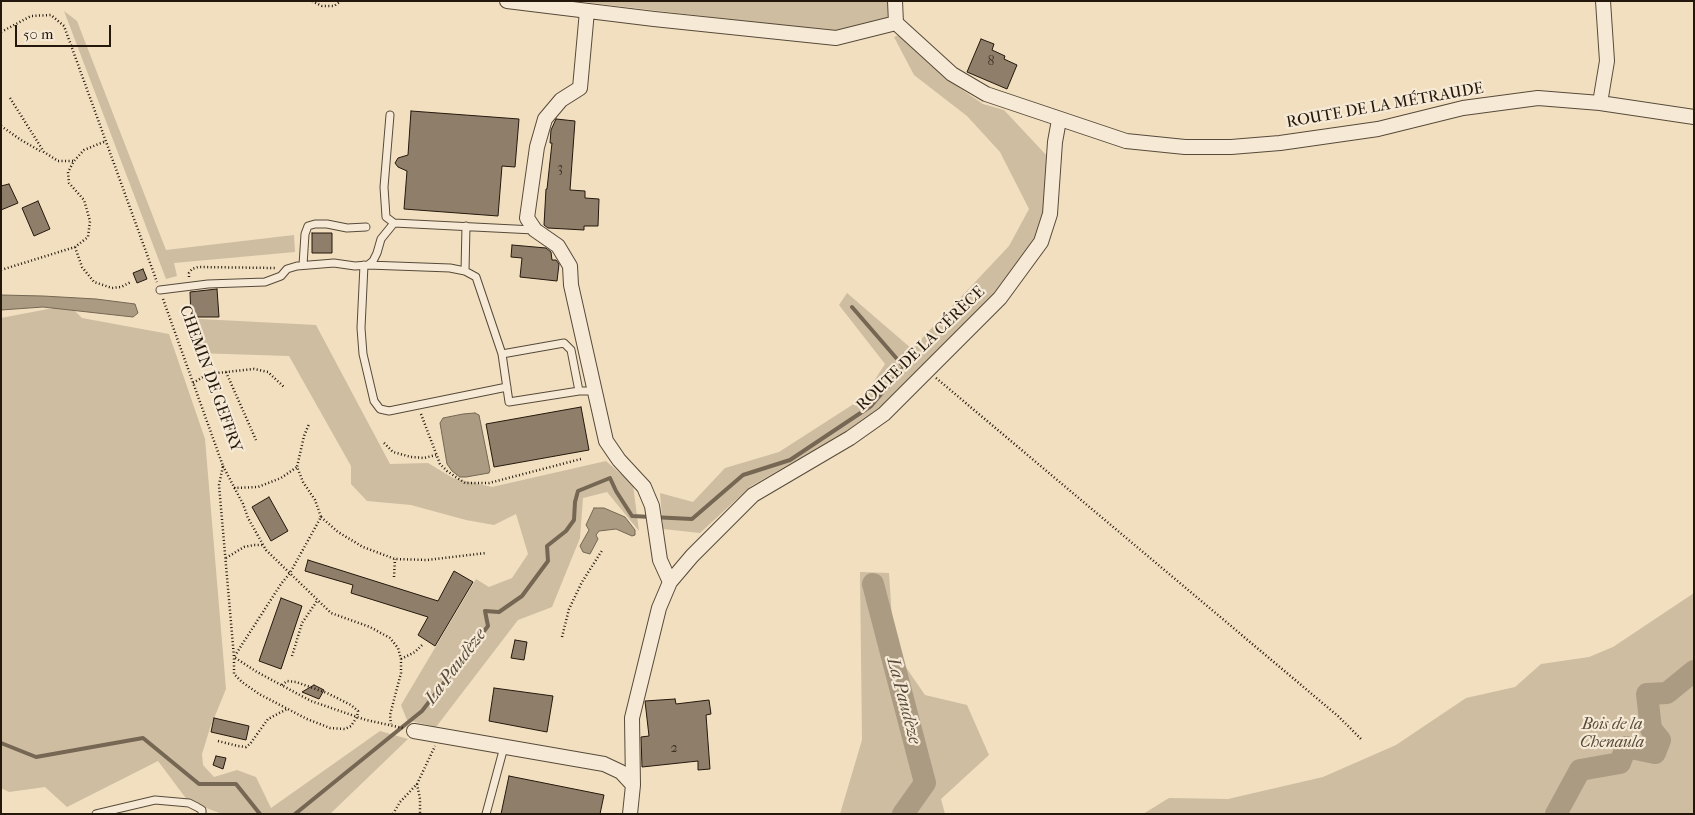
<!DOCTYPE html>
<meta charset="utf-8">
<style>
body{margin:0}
#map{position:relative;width:1695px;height:815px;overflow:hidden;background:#f1dfc0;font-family:"IM FELL French Canon",serif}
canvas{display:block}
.frame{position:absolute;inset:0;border:2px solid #24180c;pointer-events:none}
.scale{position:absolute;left:15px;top:25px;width:96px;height:22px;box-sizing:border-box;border:2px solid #24180c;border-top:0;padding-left:6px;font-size:15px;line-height:18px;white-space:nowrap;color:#24180c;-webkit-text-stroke:4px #f6ead6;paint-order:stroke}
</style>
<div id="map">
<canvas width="1695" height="815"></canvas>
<div class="frame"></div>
<div class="scale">50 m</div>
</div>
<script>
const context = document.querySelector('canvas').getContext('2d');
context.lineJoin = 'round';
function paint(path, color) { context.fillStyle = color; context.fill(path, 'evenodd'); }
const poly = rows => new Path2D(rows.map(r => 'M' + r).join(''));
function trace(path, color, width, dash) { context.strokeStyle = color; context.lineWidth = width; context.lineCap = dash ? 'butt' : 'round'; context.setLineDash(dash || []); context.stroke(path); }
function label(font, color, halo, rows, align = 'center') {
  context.font = font + ' "IM FELL French Canon",serif'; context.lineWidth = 4.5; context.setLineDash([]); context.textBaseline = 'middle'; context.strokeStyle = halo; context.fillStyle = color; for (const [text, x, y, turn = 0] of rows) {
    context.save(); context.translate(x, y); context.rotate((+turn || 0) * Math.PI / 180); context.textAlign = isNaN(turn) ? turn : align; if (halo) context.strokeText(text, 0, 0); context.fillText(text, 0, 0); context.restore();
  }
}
paint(poly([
 [575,1,889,1,889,19,837,32],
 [64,11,77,21,166,250,294,235,295,252,174,263,177,276,166,279],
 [902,34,948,80,983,104,1004,110,1048,157,1045,211,1038,238,997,291,918,375,881,407,849,430,751,486,700,533,663,529,660,493,693,502,725,468,779,452,863,398,885,364,839,305,847,293,912,349,1009,246,1029,209,1000,152,967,116,914,75,894,37],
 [69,305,82,318,169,334,205,439,226,689,210,728,202,754,203,765,214,777,237,770,256,777,271,808,380,731,408,739,330,814,222,814,188,801,158,761,67,807,45,787,9,792,1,788,1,318],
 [181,318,316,325,390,464,428,463,453,478,492,487,606,461,633,485,639,531,607,492,583,498,580,538,552,607,518,620,436,727,407,720,401,705,476,579,489,587,512,578,528,554,516,514,494,525,466,520,411,505,367,501,351,484,351,466,289,356,195,353],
 [860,572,889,573,894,650,925,695,967,705,989,755,941,799,945,814,840,814,862,740],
 [1694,593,1694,814,1143,814,1169,798,1228,799,1323,777,1396,745,1466,698,1515,687,1541,664,1589,657,1613,647]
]), '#cebda1');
const water = poly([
 [1,295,43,296,96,299,135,304,138,313,133,317,43,307,1,310,1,295],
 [475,413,479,415,490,470,489,473,466,477,460,477,452,471,447,464,440,423,443,418,463,414,475,413],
 [594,508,604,508,625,517,635,530,635,535,632,536,616,529,599,531,596,535,598,539,590,554,583,552,580,546,589,530,586,525,594,508]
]);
paint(water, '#ab9b83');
trace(water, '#756753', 1);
trace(poly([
 [1,743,36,757,143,738,199,784,236,784,260,814],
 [295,814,422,711,488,626,485,611,499,612,522,596,548,561,547,546,566,531,574,520,575,502,578,491,610,478,616,491,632,516,692,519,743,475,790,460,871,406,904,367,852,307]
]), '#756753', 4);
trace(poly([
 [873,584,925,783,903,814],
 [1556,814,1580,770,1620,763,1626,747,1655,753,1660,740,1651,729,1647,694,1667,693,1694,671]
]), '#ab9b83', 22);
const building = poly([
 [981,39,994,44,992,50,1005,56,1004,59,1017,65,1007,89,967,72,981,39],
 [411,111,519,119,515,167,502,166,498,216,404,209,407,171,398,167,395,163,398,158,408,155,411,111],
 [556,119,575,121,570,190,585,191,585,198,599,199,598,226,584,226,584,230,548,228,544,225,546,189,547,189,552,143,550,143,551,130,556,119],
 [9,184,18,203,1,210,1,186,9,184],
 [38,201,50,229,34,236,22,208,38,201],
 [312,233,332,233,332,253,312,253,312,233],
 [512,245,546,248,551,252,552,260,556,260,559,264,557,281,520,277,522,258,511,257,512,245],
 [143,269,147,279,137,283,133,273,143,269],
 [217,289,219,317,191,317,190,292,217,289],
 [581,407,589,450,494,467,486,424,581,407],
 [269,497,288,531,271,541,252,507,269,497],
 [308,560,438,601,454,571,473,582,435,646,418,635,428,617,351,593,353,585,305,571,308,560],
 [281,598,302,606,281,669,259,661,281,598],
 [515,640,527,642,524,660,511,658,515,640],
 [314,685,324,690,319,699,302,692,314,685],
 [494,688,553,696,547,732,489,721,494,688],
 [675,699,676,704,709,700,711,714,706,715,710,769,698,770,698,761,642,767,641,737,649,736,645,701,675,699],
 [214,718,249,726,246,740,211,732,214,718],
 [216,756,226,758,223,769,213,765,216,756],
 [509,776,604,795,600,814,501,814,509,776]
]);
paint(building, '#8f7f6a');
trace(building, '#24180c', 1);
const lane = poly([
 [390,115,384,187,386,217,394,223],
 [303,265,305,234,308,226,315,224,327,224,347,228,366,227],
 [364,265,361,328,363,354,374,401,380,409,389,411,507,387],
 [368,265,450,268,465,271,476,277,502,354],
 [465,271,466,226],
 [160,290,208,284,265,282,281,276,287,269,297,266,334,263,355,266,368,265,373,261,377,253,381,239,394,223,534,230],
 [579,391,571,350,564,343,502,354,509,402,579,391,594,391],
 [96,814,155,800,189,803,197,807,202,810,202,814],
 [486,814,504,747]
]);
const street = poly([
 [507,1,654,19,836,38,896,23],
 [895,1,896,23,952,74,986,94,1126,141,1185,147,1231,147,1280,143,1378,129,1463,108,1538,98,1600,103,1694,117],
 [587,11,580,88,561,100,545,119,537,147,527,218,535,230,558,246,570,266,571,285,606,441,619,460,644,487,652,506,660,560,670,582],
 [1600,103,1607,61,1603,1],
 [414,731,604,764,621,772,633,785],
 [630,814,633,785,632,718,659,608,670,582,692,556,753,495,850,438,884,414,1000,298,1041,242,1050,214,1055,142,1059,120]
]);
trace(lane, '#574a39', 9);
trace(street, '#574a39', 16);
trace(poly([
 [312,1,322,6,334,6,341,1],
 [1,32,31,16,51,15,64,26,157,282],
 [10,98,44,152,58,161,74,161],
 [1,126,21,140,42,152],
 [75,247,82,267,94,282,112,288,121,287,131,282],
 [1,270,75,247,88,237,90,221,84,200,69,183,68,172,74,161,84,150,106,141],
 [189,277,189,273,192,269,198,267,275,268],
 [163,299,223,466,219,485,234,657,257,672,311,701,366,720,403,728],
 [226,372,256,440],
 [936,378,1338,716,1361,739],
 [193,383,208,374,254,369,268,372,284,387],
 [421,414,440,464,447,471,465,483,489,483,581,459],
 [384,443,393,452,411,457,424,458,436,455],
 [223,466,243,504,248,518,266,550,331,613,370,627,390,638,398,648,401,659,401,673,390,715,391,724],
 [234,488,258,487,281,478,297,467],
 [321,517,338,532,363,547,395,559,427,560,486,553],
 [226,558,244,547,254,545,263,545],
 [394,577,395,559],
 [562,637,569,609,582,582,603,549],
 [292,656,302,623,317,601],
 [401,659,415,652,422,645],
 [282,685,287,681,296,682,327,693,351,705,358,711,357,717,351,726,345,729,330,728,307,719,259,694,242,682,234,674,234,657,281,584,290,573,321,517,315,500,303,482,297,467,304,436,309,424],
 [218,741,238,746,246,747,250,744,268,719,287,709],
 [417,784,420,799,420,814],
 [393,814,400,802,417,784,435,746]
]), '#24180c', 2.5, [1, 2.5]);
trace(lane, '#f6ead6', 7);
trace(street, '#f6ead6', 14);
label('14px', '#3f3224', null, [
 ["8",991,62],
 ["3",560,169],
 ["2",674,749]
]);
label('16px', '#24180c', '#f6ead6', [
 ["ROUTE DE LA MÉTRAUDE",1385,106,-10],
 ["ROUTE DE LA CÉRÈCE",921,349,-44],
 ["CHEMIN DE GEFFRY",210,379,70]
]);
label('italic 16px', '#574a39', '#f6ead6', [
 ["Bois de la",1612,725],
 ["Chenaula",1612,743]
]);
label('italic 18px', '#5a4c3c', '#f6ead6', [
 ["La Paudèze",456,667,-53],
 ["La Paudèze",903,701,75]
]);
</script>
